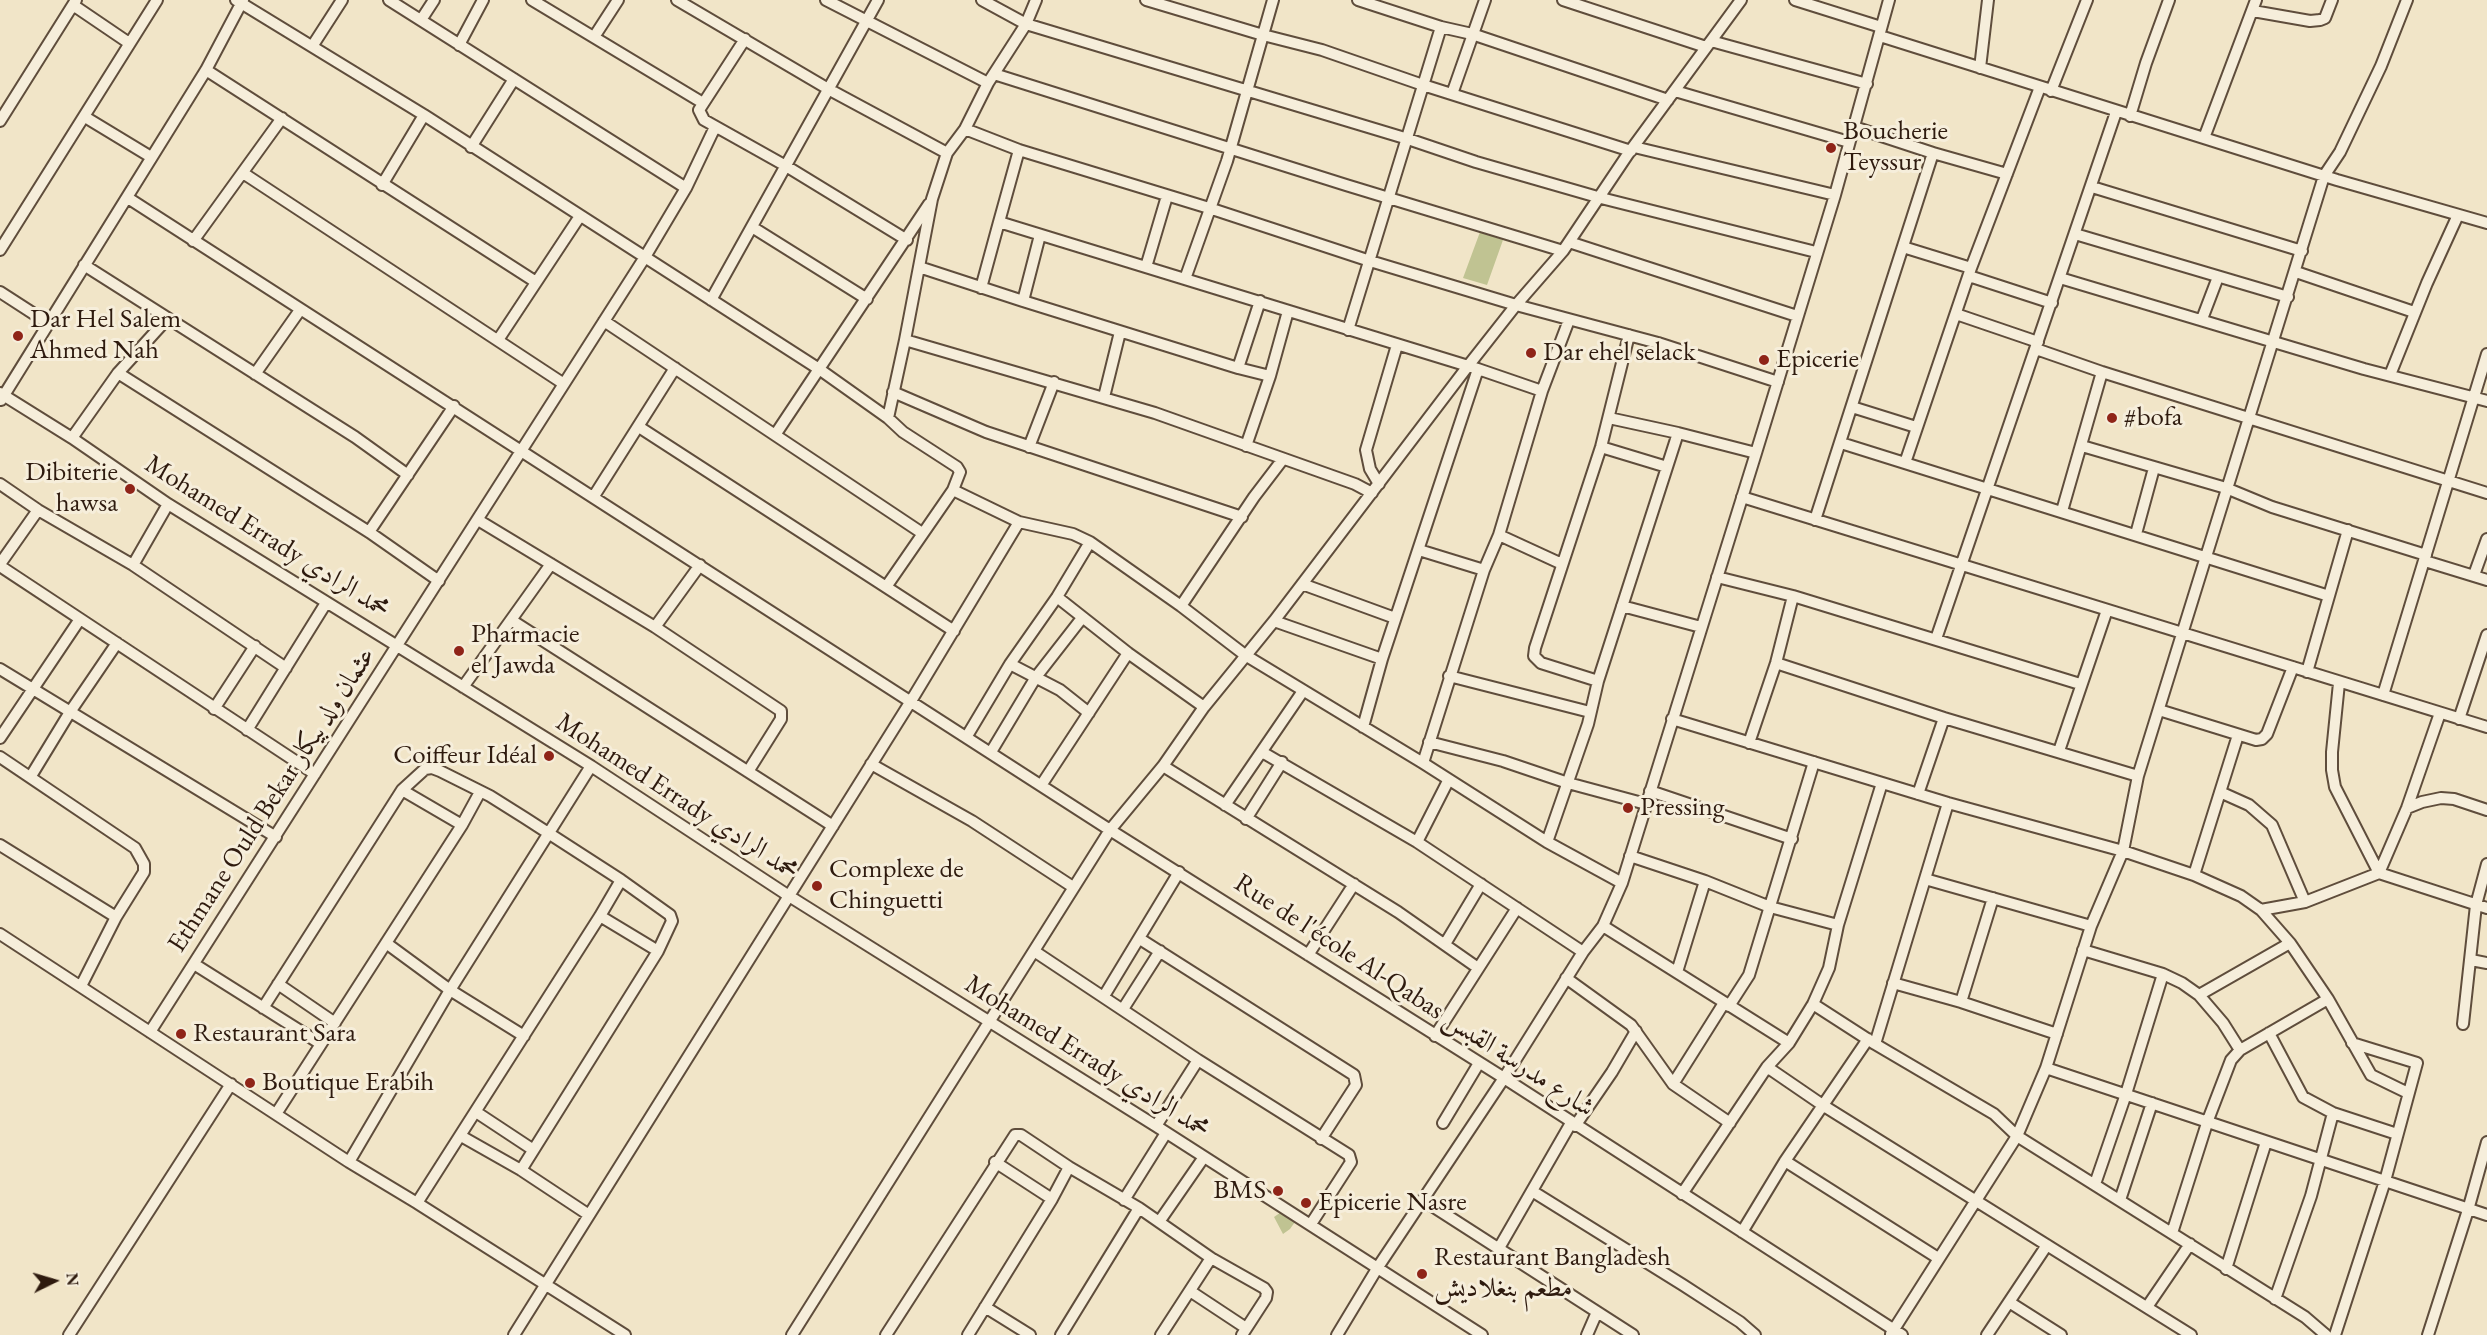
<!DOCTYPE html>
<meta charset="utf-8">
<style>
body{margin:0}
#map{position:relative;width:2487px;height:1335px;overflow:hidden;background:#f1e5c8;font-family:"EB Garamond",serif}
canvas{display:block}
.north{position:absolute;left:24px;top:1251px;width:60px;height:60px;-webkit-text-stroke:4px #f6eedb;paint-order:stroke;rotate:85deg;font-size:16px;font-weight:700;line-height:24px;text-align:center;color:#2e1a0e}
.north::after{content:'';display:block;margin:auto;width:21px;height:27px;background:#2e1a0e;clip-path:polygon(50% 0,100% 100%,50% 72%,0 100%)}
</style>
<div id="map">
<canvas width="2487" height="1335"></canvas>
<div class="north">N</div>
</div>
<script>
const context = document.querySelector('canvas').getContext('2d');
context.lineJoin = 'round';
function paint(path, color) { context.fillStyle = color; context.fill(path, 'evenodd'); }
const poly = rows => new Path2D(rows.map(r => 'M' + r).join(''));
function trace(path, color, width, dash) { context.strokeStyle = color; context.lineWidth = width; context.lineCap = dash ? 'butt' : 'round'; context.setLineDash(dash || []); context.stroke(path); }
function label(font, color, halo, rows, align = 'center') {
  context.font = font + ' "EB Garamond",Amiri,serif'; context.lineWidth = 6; context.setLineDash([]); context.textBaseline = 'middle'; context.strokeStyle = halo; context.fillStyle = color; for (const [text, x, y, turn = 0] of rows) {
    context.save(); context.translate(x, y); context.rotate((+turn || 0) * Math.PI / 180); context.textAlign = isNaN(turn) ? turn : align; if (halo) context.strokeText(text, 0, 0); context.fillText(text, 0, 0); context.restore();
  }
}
paint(poly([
 [1480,232,1503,240,1487,285,1463,278],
 [1284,1210,1297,1219,1290,1229,1283,1234,1274,1217]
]), '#c0c392');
const minor = poly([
 [236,0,424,115,819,369,888,418,903,432,957,467,960,472,953,490,886,587],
 [389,0,686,188],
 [532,0,703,103],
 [677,0,830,90,947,153],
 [826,0,988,83],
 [982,0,1026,24,1408,139,1476,162,1601,198,1816,252],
 [1146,0,1263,35,1322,50,1423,85,1631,151],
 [1358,0,1441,27,1472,34,1668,100],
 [1563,0,1706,47],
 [1795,0,1881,27],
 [73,5,129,43],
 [2253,11,2310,21,2320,20,2325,18,2332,0],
 [421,20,434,0],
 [1880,36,2337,180,2487,223],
 [594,37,618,0],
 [745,39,699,110,704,120,786,166,907,240],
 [1711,41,1867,84],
 [313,45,342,0],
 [459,45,483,0],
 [1980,68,1988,0],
 [206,70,536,282],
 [994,74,1346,185,1563,251],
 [1675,91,1849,142],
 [2051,91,2087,0],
 [1452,94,1485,0],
 [2130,116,2146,63,2169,0],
 [85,117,151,157],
 [0,121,76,0],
 [965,129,1019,150,1209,208,1370,261,1516,305,1658,343,1778,382],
 [2204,138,2256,0],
 [471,147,514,79],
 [1634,147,1835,195],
 [1019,150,999,222,1478,369,1542,391],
 [1933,153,2007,174],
 [243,173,564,384],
 [382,185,424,115],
 [2092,187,2302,251],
 [128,198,1110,830,1504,1078,1902,1335],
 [752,227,867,299],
 [2075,234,2288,297],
 [1040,235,1023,301,1238,368,1260,301],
 [193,241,282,118],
 [1569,242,1797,316],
 [1903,247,1971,268],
 [0,250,157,0],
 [84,265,355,437,408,475],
 [919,267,1023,301],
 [1146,267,1167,196],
 [2296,272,2414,312],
 [1969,276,2052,303],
 [2060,278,2364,369,2487,401],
 [1185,279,1227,161,1273,0],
 [981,288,999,222],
 [0,292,48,323],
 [711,300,878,0],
 [1956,314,2038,342],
 [2202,319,2218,277],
 [604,321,922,533],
 [1348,330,1441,27],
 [498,340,580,216],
 [905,340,1155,413,1355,484,1372,493],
 [2036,349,2102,372,2487,493],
 [1238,368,1270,376],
 [118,373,369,532,439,581],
 [255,374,300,310],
 [2390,375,2427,283,2458,215],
 [893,392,986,432,1242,517],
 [0,393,72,438,168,504,591,766,789,896,1156,1126,1482,1335],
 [1104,397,1120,332],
 [1,400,206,70,243,0],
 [1852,407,1916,427],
 [888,418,905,340,932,199,947,153,965,129,988,83,1026,24,1036,0],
 [1609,418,1678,433,1756,453],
 [639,427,954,631],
 [775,435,929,204],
 [72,438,118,373,167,319],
 [1841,443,2329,596],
 [1246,446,1270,376,1288,311],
 [2082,446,2226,488,2272,507,2426,555],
 [1029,447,1054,382],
 [1601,447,1667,467],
 [1905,463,1971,268,2040,87],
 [0,484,38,510,133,565,286,668],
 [1379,484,1370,469,1366,450,1397,345],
 [953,490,1019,522,1073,534,1090,542,1181,606,1245,655,1423,763,1547,842,1622,883],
 [594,496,675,368],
 [1742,497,2487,727],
 [2062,511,2102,372],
 [478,520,655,627,781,711,781,719,749,770],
 [1815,520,1933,153,1854,127],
 [369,532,454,406],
 [2136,534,2154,468],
 [1499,535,1562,564],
 [1419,550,1484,570],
 [2425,561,2487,580],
 [0,564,38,510],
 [133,565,168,504],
 [0,566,315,774],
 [2474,575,2487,539],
 [1717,577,1793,596,2080,684],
 [1302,584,1395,618],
 [1057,597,1128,653,1204,707],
 [1181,606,1254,497,1283,459],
 [1622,606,1701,627],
 [511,620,833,826],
 [1274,621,1382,659],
 [655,627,700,565],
 [1936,639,2116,112],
 [1776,663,1944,718,2138,776],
 [1010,664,1060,690,1089,713],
 [0,669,276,837],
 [2307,672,2348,530],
 [1449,676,1590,712],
 [1598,681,1541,663,1534,656,1535,648,1601,447,1629,335],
 [463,687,551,564],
 [2383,695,2487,354],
 [214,709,255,646],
 [2159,710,2256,740,2262,739,2267,734,2293,667],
 [2440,713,2407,808,2379,873,2487,908],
 [1672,719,1948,803,2123,851,2194,875,2241,896,2261,910,2290,943,2328,999,2371,1075,2408,1093],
 [2459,719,2487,635],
 [1363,727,1382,659,1478,369],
 [247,730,326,603],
 [967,736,1010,664,1057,597,1090,542],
 [0,738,80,619],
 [1429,742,1503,761,1568,783,1646,804],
 [1749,743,1776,663,1793,596],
 [2059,751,2107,610],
 [991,752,1036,677,1082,618],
 [1262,752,1417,842,1583,952],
 [0,757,135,848,144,864,144,872,116,917,81,986],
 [1423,763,1484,570,1499,535,1542,391,1569,320],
 [871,764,972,821,1073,887],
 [1163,766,1398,912,1478,968],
 [31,776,70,712,117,643],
 [1042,784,1128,653],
 [402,790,462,825],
 [1650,791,1792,839],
 [2220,792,2249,805,2272,825,2305,902],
 [1918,794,1944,718],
 [1225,805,1303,691],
 [2407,808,2422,802,2441,798,2454,799,2487,810],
 [1246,819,1282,762],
 [1417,842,1448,781],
 [1547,842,1588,724,1598,681,1678,433],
 [0,845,116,917],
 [1630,856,1705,881,1770,907,1838,925],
 [2194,875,2238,735],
 [1925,879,2091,926],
 [2261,910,2305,902,2379,873,2335,787,2332,770,2332,752,2339,683],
 [600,916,658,951],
 [1603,926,1789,1043],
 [0,934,349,1162,417,1203,625,1335],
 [1140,939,1354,1075,1356,1085,1321,1139],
 [386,943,450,990,524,1036],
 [1445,944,1481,884],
 [2083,950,2163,974,2126,1094,2095,1184],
 [1034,951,1198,1060,1349,1155,1351,1162,1311,1224],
 [1308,955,1354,884],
 [2471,960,2487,963],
 [194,964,321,1044],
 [1677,972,1705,881],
 [2163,974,2182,983,2199,995,2223,1023,2240,1050,2231,1060,2208,1120,2172,1233],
 [1566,978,1631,1025,1673,1084,1730,1123],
 [1893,983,1961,1002,2057,1034],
 [278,984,335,1023],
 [2199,995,2290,943],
 [1104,996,1179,872],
 [1961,1002,1993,898],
 [1813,1004,1875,1044,1994,1114,2017,1136,2046,1068,2091,926,2123,851,2138,776,2324,176,2340,152,2381,66,2407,0],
 [1729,1006,1749,975,1814,762],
 [263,1008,402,790,425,769,432,768,440,771,490,796,525,818,621,880,670,915,672,921,658,951,521,1170],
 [1123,1009,1160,951],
 [2463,1024,2476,905,2487,864],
 [150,1032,645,257,686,188,715,127],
 [2269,1033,2303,1097,2333,1113,2397,1134],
 [1435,1036,1517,908],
 [1875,1044,1948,803],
 [2240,1050,2328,999],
 [1767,1067,1824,1106,2191,1335],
 [2046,1068,2487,1215],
 [1673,1084,1724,1003],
 [476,1112,532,1149],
 [276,1114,462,825,480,792],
 [1443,1123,1479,1063],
 [1156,1126,1198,1060],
 [1575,1126,1612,1072,1636,1031],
 [461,1136,521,1170,589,1215],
 [1785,1161,1938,1258],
 [349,1162,450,990,591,766],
 [995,1162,1052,1199],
 [1532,1191,1683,1285,1740,1322,1755,1335],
 [1682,1194,1767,1067,1789,1043,1813,1004,1829,968,1838,925,1882,783],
 [1124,1200,1166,1133],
 [1423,1200,1633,1335],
 [2120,1200,2152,1103],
 [417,1203,600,916,621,880],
 [1159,1222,1204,1157],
 [1742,1232,1785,1161,1868,1039],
 [1499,1248,1571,1123],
 [2226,1269,2266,1142],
 [1190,1291,1246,1328],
 [2275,1299,2311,1196,2333,1113],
 [2009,1302,2061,1335],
 [985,1307,1030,1335],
 [2147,1307,2190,1244],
 [1891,1334,2017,1136,2305,1317,2326,1335],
 [69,1335,231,1084],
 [514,1335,911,701,1019,522],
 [792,1335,1110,830,1163,766,1204,707,1274,621,1468,366,1516,305,1563,251,1628,154,1741,0],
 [886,1335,1015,1135,1021,1135,1069,1167,1139,1208,1211,1258,1264,1288,1267,1292,1266,1298,1242,1335],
 [968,1335,1052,1199,1069,1167],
 [1061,1335,1139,1208],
 [1161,1335,1211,1258],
 [1337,1335,1378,1267,1504,1078,1583,952,1603,926,1622,883,1756,453,1835,195,1889,0],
 [1587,1335,1597,1312],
 [1987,1335,2047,1245],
 [2335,1335,2385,1181,2417,1063,2352,1043],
 [2428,1335,2468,1210,2487,1142]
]);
trace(minor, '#5f4d3c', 14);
trace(minor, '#f6eedb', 10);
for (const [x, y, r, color] of [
 [1831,148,6,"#8f2418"],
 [18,336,6,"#8f2418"],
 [1531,353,6,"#8f2418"],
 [1764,360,6,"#8f2418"],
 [2112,418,6,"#8f2418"],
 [130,489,6,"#8f2418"],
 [459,651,6,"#8f2418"],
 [549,756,6,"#8f2418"],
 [1628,808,6,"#8f2418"],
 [817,886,6,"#8f2418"],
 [181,1034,6,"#8f2418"],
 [250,1083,6,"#8f2418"],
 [1278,1191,6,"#8f2418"],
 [1306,1203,6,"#8f2418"],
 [1422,1274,6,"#8f2418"]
]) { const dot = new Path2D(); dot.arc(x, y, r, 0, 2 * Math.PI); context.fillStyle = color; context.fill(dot); trace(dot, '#f6eedb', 2); }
label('27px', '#2e1a0e', '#f6eedb', [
 ["Boucherie",1843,132],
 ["Teyssur",1843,163],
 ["Dar Hel Salem",30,320],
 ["Ahmed Nah",30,351],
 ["Dar ehel selack",1543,353],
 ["Epicerie",1776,360],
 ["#bofa",2124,418],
 ["Dibiterie",118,473,"right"],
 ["hawsa",118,504,"right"],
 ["Pharmacie",471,635],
 ["el Jawda",471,666],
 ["Coiffeur Idéal",537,756,"right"],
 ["Pressing",1640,808],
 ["Complexe de",829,870],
 ["Chinguetti",829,901],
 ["Restaurant Sara",193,1034],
 ["Boutique Erabih",262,1083],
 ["BMS",1266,1191,"right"],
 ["Epicerie Nasre",1318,1203],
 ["Restaurant Bangladesh",1434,1258],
 ["مطعم بنغلاديش",1434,1289]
], 'left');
label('27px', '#2e1a0e', '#f6eedb', [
 ["Mohamed Errady محمد الرادي",267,537,32],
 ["Mohamed Errady محمد الرادي",677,797,33],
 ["Ethmane Ould Bekar عثمان ولد بيكار",272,800,-57],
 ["Rue de l'école Al-Qabas شارع مدرسة القبس",1414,996,33],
 ["Mohamed Errady محمد الرادي",1087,1057,32]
]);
</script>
